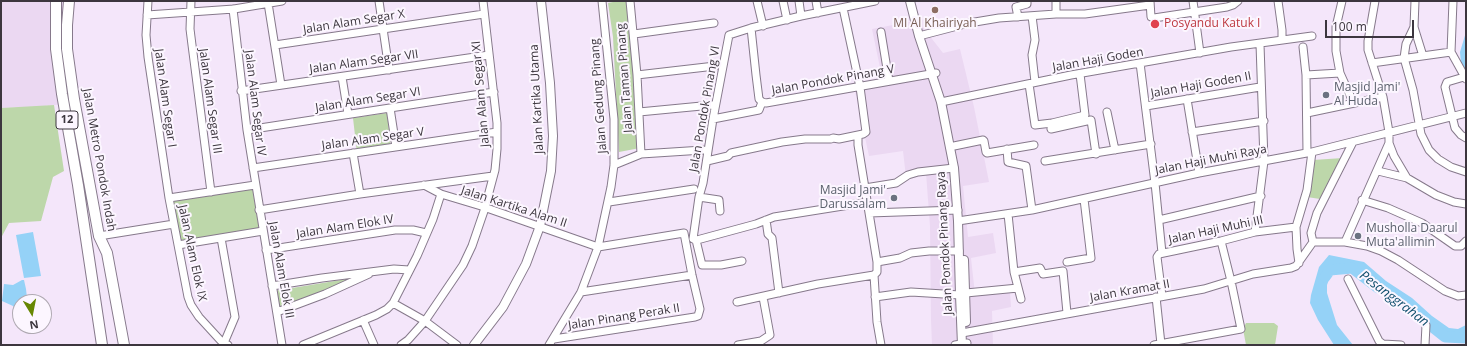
<!DOCTYPE html>
<style>
body{margin:0}
#map{position:relative;width:1467px;height:346px;overflow:hidden;background:#f4e6fa;font-family:"Open Sans",sans-serif}
canvas{display:block}
.frame{position:absolute;inset:0;border:2px solid #3c363e;pointer-events:none}
.north{position:absolute;left:12px;top:294px;width:40px;height:40px;box-sizing:border-box;background:#fcf6ff;border:1px solid #afa9b2;border-radius:50%;rotate:170deg;font-size:11px;font-weight:700;line-height:16px;text-align:center;color:#3c363e}
.north::after{content:'';display:block;margin:auto;width:14px;height:18px;background:#678703;clip-path:polygon(50% 0,100% 100%,50% 72%,0 100%)}
.scale{position:absolute;left:1325px;top:20px;width:89px;height:18px;box-sizing:border-box;border:2px solid #3c363e;border-top:0;padding-left:5px;font-size:12px;line-height:14px;white-space:nowrap;color:#3c363e;-webkit-text-stroke:3px #fcf6ff;paint-order:stroke}
</style>
<div id="map">
<canvas width="1467" height="346"></canvas>
<div class="frame"></div>
<div class="north">N</div>
<div class="scale">100 m</div>
</div>
<script>
const context = document.querySelector('canvas').getContext('2d');
context.lineJoin = 'round';
function paint(path, color) { context.fillStyle = color; context.fill(path, 'evenodd'); }
const poly = rows => new Path2D(rows.map(r => 'M' + r).join(''));
function trace(path, color, width, dash) { context.strokeStyle = color; context.lineWidth = width; context.lineCap = dash ? 'butt' : 'round'; context.setLineDash(dash || []); context.stroke(path); }
function label(font, color, halo, rows, align = 'center') {
  context.font = font + ' "Open Sans",sans-serif'; context.lineWidth = 4; context.setLineDash([]); context.textBaseline = 'middle'; context.strokeStyle = halo; context.fillStyle = color; for (const [text, x, y, turn = 0] of rows) {
    context.save(); context.translate(x, y); context.rotate((+turn || 0) * Math.PI / 180); context.textAlign = isNaN(turn) ? turn : align; if (halo) context.strokeText(text, 0, 0); context.fillText(text, 0, 0); context.restore();
  }
}
paint(poly([
 [1,1,67,1,61,44,67,104,30,107,1,108],
 [925,19,929,35,943,53,960,49,974,107,989,182,963,186,968,237,993,233,996,253,971,258,975,294,1010,291,1011,307,992,311,993,345,932,345,931,320,930,226,926,173,906,177,903,151,869,156,855,91,883,82,872,29]
]), '#ebd8f2');
paint(poly([
 [618,1,628,1,640,148,619,152,613,37,608,3],
 [54,105,64,171,53,177,41,221,9,223,1,238,1,108],
 [387,113,391,148,357,153,353,118],
 [1343,158,1320,199,1307,197,1313,160],
 [252,186,259,229,180,242,172,200],
 [365,276,279,309,274,291],
 [1246,323,1274,323,1278,326,1275,345,1246,345,1243,329]
]), '#bdd7aa');
paint(poly([
 [1466,32,1466,74,1461,64,1460,52],
 [33,232,41,276,24,278,16,235],
 [1329,255,1364,262,1386,281,1412,298,1432,316,1449,328,1458,329,1466,325,1466,339,1449,339,1440,334,1429,322,1385,294,1360,274,1349,269,1338,269,1331,274,1327,285,1327,293,1337,325,1353,345,1334,345,1318,320,1310,303,1311,295,1319,267],
 [22,280,24,280,26,289,27,298,25,302,20,302,20,309,16,310,13,306,2,301,4,284,13,285]
]), '#95d2f7');
trace(poly([
 [1325,277,1330,270,1352,268,1378,288],
 [1406,306,1445,337,1466,338]
]), '#95d2f7', 11);
const minor = poly([
 [148,1,146,35,148,57,169,198,188,297,191,305,199,317,221,341,228,345],
 [191,1,190,29,192,45,211,192],
 [379,1,389,70],
 [630,1,637,75,641,154],
 [757,1,763,26],
 [783,1,787,20],
 [799,1,801,16],
 [816,1,818,13],
 [1150,1,1151,17,1154,18,1227,7,1233,5,1238,1],
 [1193,1,1200,53],
 [1278,1,1282,30,1282,40],
 [1342,1,1336,27,1336,51,1340,73,1353,102],
 [1375,1,1368,41,1368,50,1383,97,1389,132,1389,143,1394,156,1407,178,1436,195,1454,202,1466,204],
 [1415,1,1414,27,1423,56],
 [1453,1,1451,52,1466,79],
 [268,3,281,85],
 [233,9,247,130,282,345],
 [1056,14,1056,1],
 [147,15,234,9,282,1],
 [1032,16,1035,40,1032,55,1035,82],
 [1018,17,1016,7,1027,4,1027,1],
 [1414,27,1406,44,1404,58,1413,90,1421,134,1429,150,1438,159,1451,167,1466,172],
 [751,28,756,75,759,99,762,102],
 [881,32,889,81],
 [634,34,714,23],
 [919,36,969,23,999,18,1056,14,1085,14,1150,5],
 [275,45,484,14],
 [1303,47,1306,75,1307,153],
 [1140,63,1155,183,1162,253],
 [1372,63,1451,52],
 [637,75,715,66],
 [1306,75,1340,73],
 [342,77,348,114],
 [1464,77,1447,82,1445,87,1455,128,1461,135,1466,138],
 [1029,84,1035,125,1052,123,1085,115,1080,74],
 [241,91,489,55],
 [1187,99,1199,173],
 [762,102,766,103,936,73],
 [941,102,1071,75,1231,47,1312,36],
 [1146,106,1260,87],
 [390,108,396,147],
 [639,112,712,105],
 [1107,112,1115,150],
 [1307,113,1383,97],
 [713,119,759,110,762,102],
 [1051,129,1091,120,1096,154],
 [247,130,494,92],
 [1192,132,1264,121],
 [954,146,983,140,984,141,986,152,987,153,1034,145],
 [1007,149,1008,162,1026,166,1032,210],
 [353,153,360,194],
 [707,161,728,156,731,153,782,142,805,139,831,139,833,138,839,139,863,134,866,132,860,87,843,8],
 [1045,161,1151,144],
 [614,165,641,154,703,150],
 [253,168,497,132],
 [1378,171,1407,178],
 [424,185,441,194,481,206,598,247,684,233,692,275,700,309,698,316,695,317,554,339],
 [865,188,896,183,908,175,918,172,954,168],
 [699,197,719,200,720,211],
 [169,198,255,185],
 [1362,200,1388,208,1422,223,1455,246,1461,246,1466,241],
 [609,202,694,189],
 [868,202,774,217,756,224,697,240,693,239,699,197,703,183,713,119,729,35,751,28,801,16,875,1],
 [259,210,360,194,493,176],
 [869,213,958,210],
 [1008,214,1014,272,1021,299],
 [766,220,768,234,772,238,779,293],
 [1159,220,1261,196],
 [958,221,1032,210,1199,173,1312,152,1466,113],
 [1255,232,1264,161,1260,44],
 [99,236,174,224],
 [221,238,235,317,224,343],
 [696,240,702,265,721,265,742,261],
 [1313,242,1311,233,1317,213,1353,142],
 [1345,242,1389,143],
 [178,245,263,231],
 [266,250,395,230,413,230,426,233],
 [877,262,900,258,911,253,929,251,959,251],
 [1067,262,1091,258,1084,199],
 [1299,263,1297,249,1296,227,1307,190,1312,152],
 [1014,272,1040,268,1043,274,1063,271,1067,313],
 [874,275,877,322,881,345],
 [1348,279,1379,341,1383,344,1401,345],
 [272,286,322,278,394,269,409,270],
 [581,292,692,275],
 [966,293,1018,288],
 [1162,296,1157,257,1159,254,1221,241,1255,232,1296,227],
 [875,297,911,292,960,295],
 [1156,297,1161,344],
 [737,302,818,284,874,275,877,272,877,262,858,145,858,135],
 [393,303,425,321,457,345],
 [277,312,325,294,369,274],
 [363,320,374,345],
 [962,333,1204,289,1253,274,1291,268,1296,266,1313,242,1345,242,1367,246,1381,251,1398,260,1445,291,1458,296,1466,295],
 [303,345,376,315,387,309,393,303,417,256,433,219,441,194],
 [401,345,408,340,425,321,463,265,472,246,484,211,495,170,497,149,497,123,483,1],
 [549,345,581,292,598,247,611,187,614,165,614,119,602,1],
 [738,345,761,341,770,335,763,297],
 [955,345,967,343],
 [1154,345,1241,329,1231,281,1221,241],
 [1425,345,1426,325]
]);
const major = poly([
 [910,1,919,36,941,102,954,168,958,221,960,295,962,345],
 [964,260,966,322],
 [474,345,503,307,526,264,540,226,551,171,553,136,550,83,541,1]
]);
const highway = poly([
 [56,1,56,49,62,94,78,185,102,345],
 [69,1,67,25,67,49,74,99,99,236,107,253,124,345]
]);
trace(minor, '#86798b', 9);
trace(major, '#86798b', 10);
trace(highway, '#86798b', 12);
trace(minor, '#fff', 7);
trace(major, '#fff', 8);
trace(highway, '#fff', 10);
for (const [x, y, r, color] of [
 [935,10,4,"#8d6e63"],
 [1155,24,5,"#e0444e"],
 [1326,95,4,"#6b7280"],
 [894,198,4,"#6b7280"],
 [1358,236,4,"#6b7280"]
]) { const dot = new Path2D(); dot.arc(x, y, r, 0, 2 * Math.PI); context.fillStyle = color; context.fill(dot); trace(dot, '#fcf6ff', 1.5); }
for (const [x, y, w] of [
 [67,120,22]
]) { const box = new Path2D(); box.roundRect(x - w / 2, y - 9, w, 18, 3); context.fillStyle = '#fcf6ff'; context.fill(box); trace(box, '#3c363e', 1); }
label('bold 11px', '#3c363e', null, [
 ["12",67,120]
]);
label('12px', '#3c363e', '#fcf6ff', [
 ["Jalan Alam Segar X",354,22,-9],
 ["Jalan Haji Goden",1098,60,-10],
 ["Jalan Alam Segar VII",364,62,-8],
 ["Jalan Taman Pinang",625,78,-94],
 ["Jalan Pondok Pinang V",833,80,-10],
 ["Jalan Haji Goden II",1201,85,-10],
 ["Jalan Alam Segar XI",481,94,-95],
 ["Jalan Gedung Pinang",599,96,-94],
 ["Jalan Alam Segar I",165,98,82],
 ["Jalan Kartika Utama",537,99,-93],
 ["Jalan Alam Segar VI",368,100,-9],
 ["Jalan Alam Segar III",210,101,82],
 ["Jalan Alam Segar IV",255,103,83],
 ["Jalan Pondok Pinang VI",705,109,-80],
 ["Jalan Alam Segar V",373,139,-8],
 ["Jalan Metro Pondok Indah",99,160,80],
 ["Jalan Haji Muhi Raya",1211,160,-11],
 ["Jalan Kartika Alam II",514,207,18],
 ["Jalan Alam Elok IV",345,227,-9],
 ["Jalan Haji Muhi III",1216,230,-12],
 ["Jalan Pondok Pinang Raya",945,243,-93],
 ["Jalan Alam Elok IX",192,253,78],
 ["Jalan Alam Elok III",281,270,80],
 ["Jalan Kramat II",1130,291,-10],
 ["Jalan Pinang Perak II",624,317,-9]
]);
label('12px', '#785e54', '#fcf6ff', [
 ["MI Al Khairiyah",935,24]
]);
label('12px', '#be3a42', '#fcf6ff', [
 ["Posyandu Katuk I",1164,24]
], 'left');
label('12px', '#5b616d', '#fcf6ff', [
 ["Masjid Jami'",1334,88],
 ["Al Huda",1334,102],
 ["Masjid Jami'",886,191,"right"],
 ["Darussalam",886,205,"right"],
 ["Musholla Daarul",1366,229],
 ["Muta'allimin",1366,243]
], 'left');
label('italic 13px', '#0e4e6c', '#fcf6ff', [
 ["Pesanggrahan",1394,299,37]
]);
</script>
